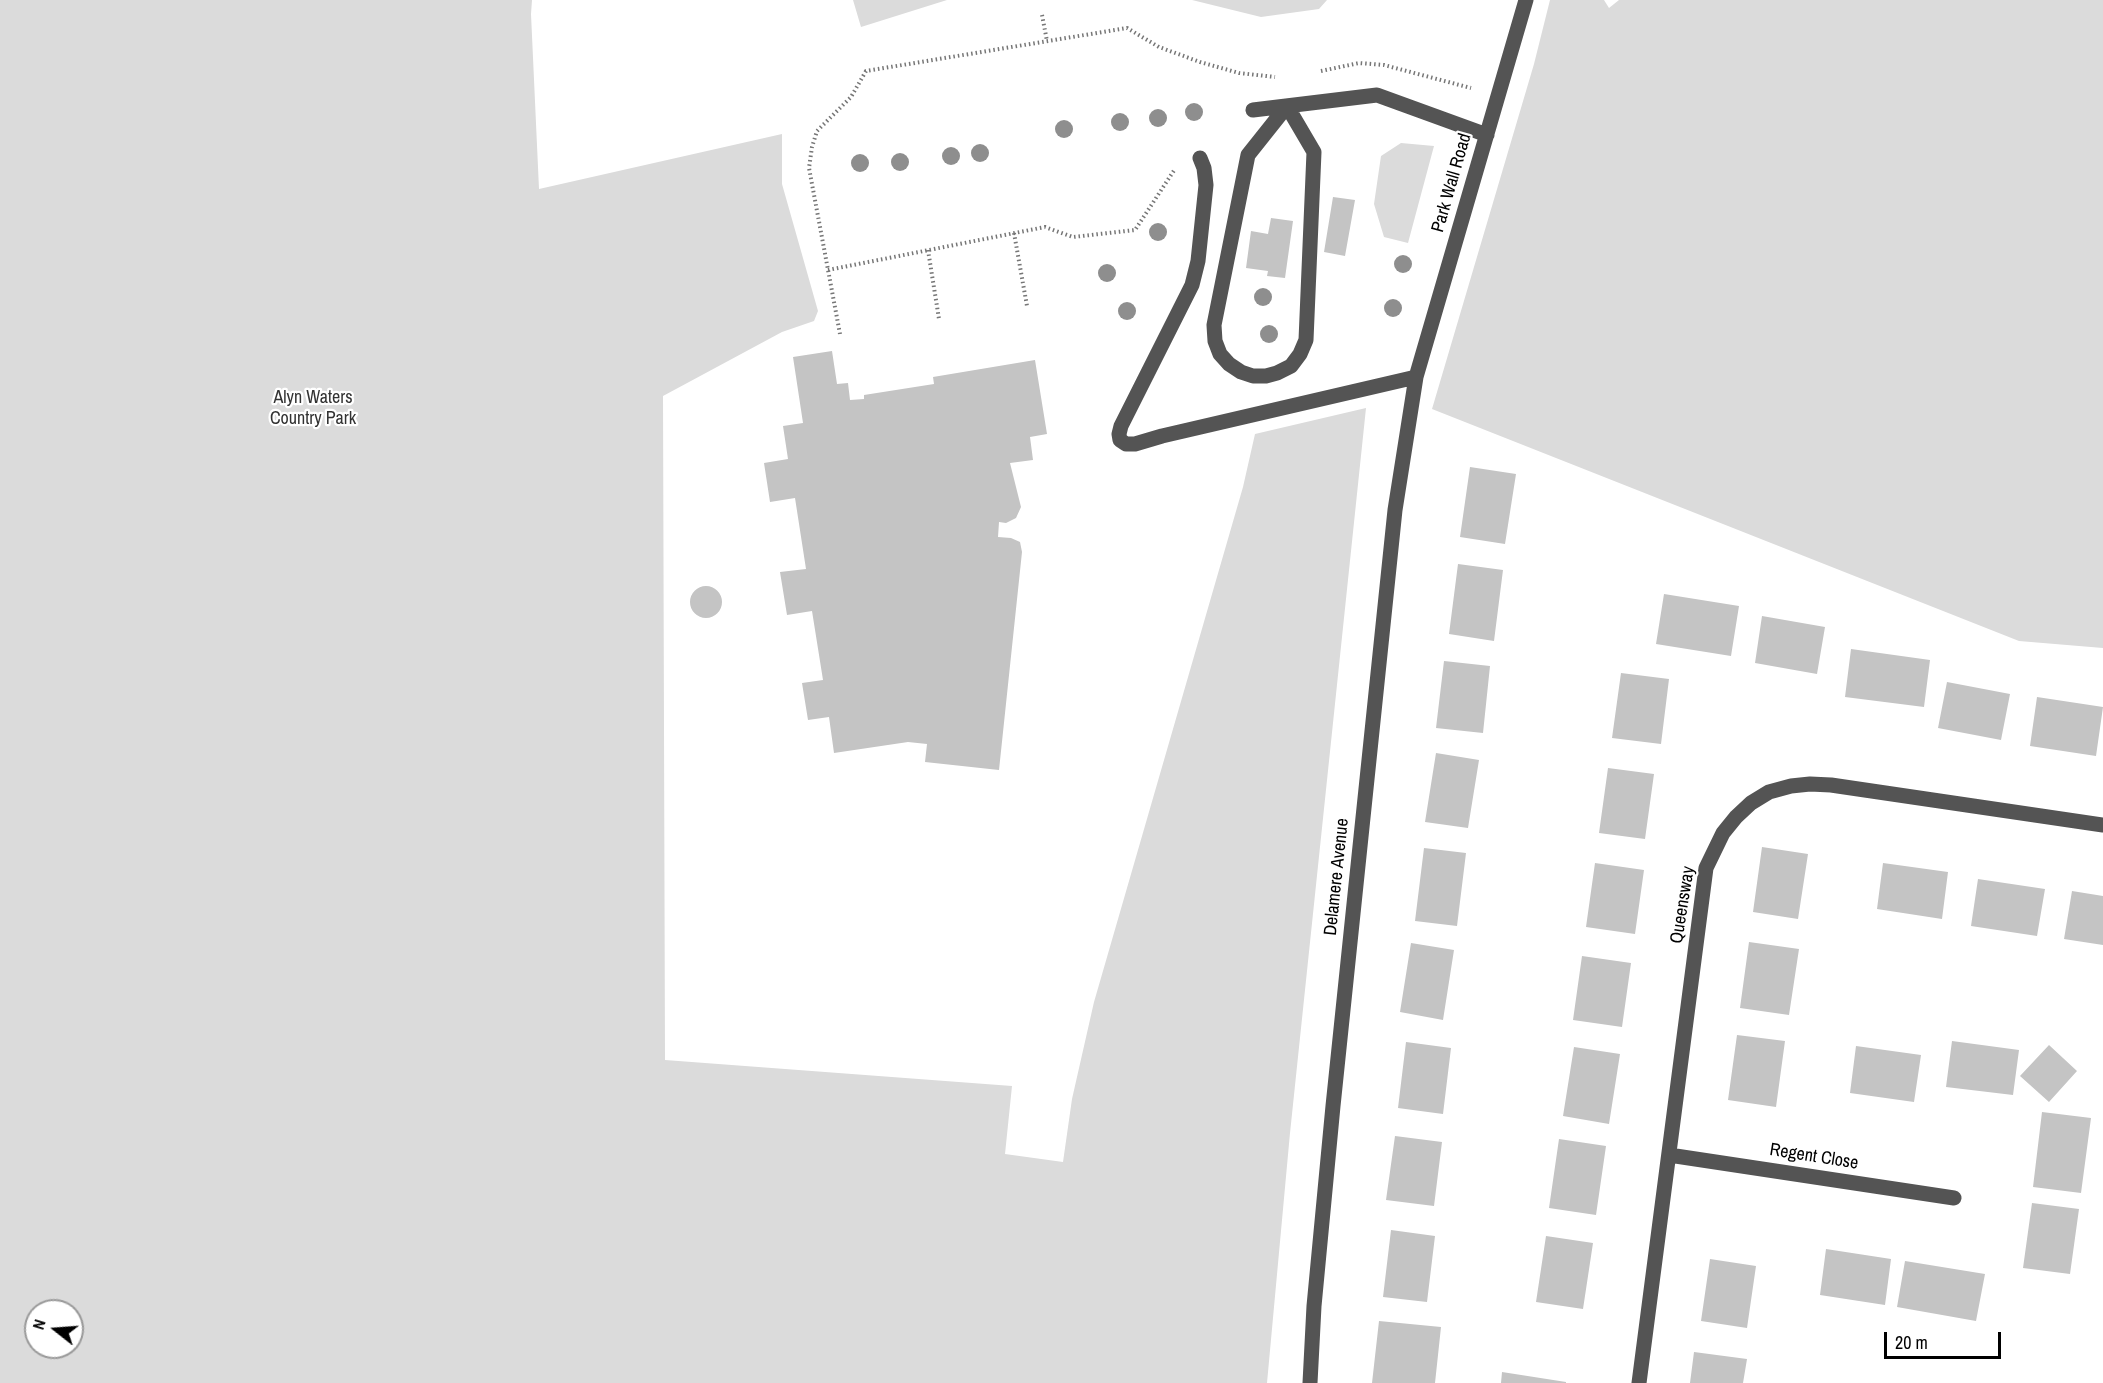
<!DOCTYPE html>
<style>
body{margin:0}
#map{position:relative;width:2103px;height:1383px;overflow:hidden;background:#fff;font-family:"Archivo Narrow",sans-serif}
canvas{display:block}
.north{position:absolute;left:24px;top:1299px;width:60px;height:60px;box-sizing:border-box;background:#fff;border:2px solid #999;border-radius:50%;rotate:287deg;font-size:16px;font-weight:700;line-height:24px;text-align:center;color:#000}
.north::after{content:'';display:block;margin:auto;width:21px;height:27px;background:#000;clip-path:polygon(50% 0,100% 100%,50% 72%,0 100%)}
.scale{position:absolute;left:1884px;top:1332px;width:117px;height:27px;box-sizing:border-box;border:3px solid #000;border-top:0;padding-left:8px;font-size:18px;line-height:21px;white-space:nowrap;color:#000;-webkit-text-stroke:4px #fff;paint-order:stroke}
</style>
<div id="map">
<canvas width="2103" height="1383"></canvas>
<div class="north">N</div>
<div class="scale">20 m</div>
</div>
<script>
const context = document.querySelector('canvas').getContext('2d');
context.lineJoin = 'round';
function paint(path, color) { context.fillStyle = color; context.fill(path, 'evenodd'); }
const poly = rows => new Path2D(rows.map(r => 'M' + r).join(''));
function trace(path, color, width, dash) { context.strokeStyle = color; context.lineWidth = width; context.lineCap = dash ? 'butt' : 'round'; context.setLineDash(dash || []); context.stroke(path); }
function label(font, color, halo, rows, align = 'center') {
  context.font = font + ' "Archivo Narrow",sans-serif'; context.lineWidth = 4.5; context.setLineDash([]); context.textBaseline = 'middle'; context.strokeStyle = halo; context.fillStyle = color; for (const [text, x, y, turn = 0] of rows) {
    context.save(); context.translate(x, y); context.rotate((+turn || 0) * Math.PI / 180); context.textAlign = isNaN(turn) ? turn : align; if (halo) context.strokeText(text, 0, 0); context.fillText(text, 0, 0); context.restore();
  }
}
paint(poly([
 [0,0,532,0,531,14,539,189,782,134,782,184,818,311,814,321,782,332,663,396,665,1060,1012,1086,1005,1154,1063,1162,1072,1099,1094,1002,1243,487,1255,434,1366,408,1290,1133,1267,1383,0,1383],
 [36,1311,72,1311,72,1347,36,1347],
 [853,0,947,0,861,27],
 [1192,0,1327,0,1319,9,1261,17],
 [1550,0,1604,0,1609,8,1619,0,2103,0,2103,648,2019,641,1432,409,1534,64],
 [1401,143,1434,146,1408,243,1384,237,1374,204,1381,156]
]), '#dbdbdb');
paint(poly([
 [1333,197,1355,200,1345,256,1324,252],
 [1271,218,1293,221,1285,278,1267,276,1268,271,1246,268,1251,231,1268,234],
 [832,351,837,384,848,383,850,400,864,399,864,395,934,384,933,377,1035,360,1047,434,1030,437,1033,460,1010,463,1021,507,1016,518,1006,523,999,522,998,537,1011,538,1020,542,1022,552,999,770,925,762,927,744,908,742,834,753,829,717,808,720,802,683,823,680,812,611,787,615,780,572,806,569,795,498,770,502,764,463,788,459,783,426,803,423,793,357],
 [1470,467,1516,474,1505,544,1460,537],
 [1458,564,1503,570,1494,641,1449,634],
 '690 602a16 16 0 1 1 32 0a16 16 0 1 1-32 0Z',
 [1664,594,1739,606,1731,656,1656,644],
 [1762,616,1825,627,1817,674,1755,663],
 [1851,649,1930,660,1924,707,1845,697],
 [1444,661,1490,666,1483,733,1436,728],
 [1621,673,1669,679,1661,744,1612,738],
 [1947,682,2010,694,2001,740,1938,728],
 [2037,697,2103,707,2096,756,2030,746],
 [1436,753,1479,760,1468,828,1425,822],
 [1608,768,1654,774,1645,839,1599,833],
 [1762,847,1808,854,1798,919,1753,912],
 [1424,848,1466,853,1457,926,1415,921],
 [1595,863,1644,870,1635,934,1586,927],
 [1883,863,1948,872,1942,919,1877,909],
 [1978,879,2045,889,2037,936,1971,926],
 [2072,891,2103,896,2103,945,2064,939],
 [1749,942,1799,949,1789,1015,1740,1008],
 [1411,943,1454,950,1443,1020,1400,1012],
 [1582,956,1631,963,1622,1027,1573,1020],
 [1737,1035,1785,1041,1776,1107,1728,1100],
 [1952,1041,2019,1050,2013,1095,1946,1087],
 [1406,1042,1451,1048,1443,1114,1398,1108],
 [2049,1045,2077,1071,2049,1102,2020,1076],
 [1856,1046,1921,1055,1914,1102,1850,1093],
 [1574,1047,1620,1054,1609,1124,1563,1116],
 [2042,1112,2091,1118,2081,1193,2033,1187],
 [1395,1136,1442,1142,1434,1206,1386,1200],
 [1559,1139,1606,1146,1596,1215,1549,1208],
 [2032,1203,2079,1209,2070,1274,2023,1268],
 [1391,1230,1435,1236,1427,1302,1383,1297],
 [1546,1236,1593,1243,1583,1309,1536,1302],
 [1826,1249,1891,1259,1885,1305,1820,1295],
 [1710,1259,1756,1266,1747,1328,1701,1321],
 [1905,1261,1985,1274,1976,1321,1897,1307],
 [1379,1321,1441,1327,1435,1383,1372,1383],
 [1694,1352,1747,1359,1743,1383,1690,1383],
 [1502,1372,1566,1382,1566,1383,1501,1383]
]), '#c4c4c4');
trace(poly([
 [1042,15,1047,41],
 [1321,71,1359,63,1384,65,1471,88],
 [1014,233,1027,306],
 [928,250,939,319],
 [828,270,1045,227,1073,237,1135,230,1175,169],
 [840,334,809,168,812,147,817,131,851,97,866,71,1127,28,1159,47,1200,62,1239,73,1275,77]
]), '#767676', 4, [1.5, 3]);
trace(poly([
 [1287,106,1314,152,1306,340,1300,354,1291,366,1277,373,1266,376,1253,376,1241,372,1229,364,1220,354,1215,341,1214,325,1248,155,1287,106],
 [1253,110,1377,95,1487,135],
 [1200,158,1204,168,1206,185,1198,261,1192,285,1121,426,1119,434,1120,440,1126,444,1135,444,1162,436,1416,377],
 [1669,1155,1954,1198],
 [1310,1383,1314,1306,1333,1106,1395,510,1416,377,1526,0],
 [1639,1383,1706,868,1723,833,1736,817,1751,803,1769,792,1791,786,1810,784,1831,785,2103,825]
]), '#545454', 15);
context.fillStyle = '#8e8e8e';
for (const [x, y] of [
 [1194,112],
 [1158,118],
 [1120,122],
 [1064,129],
 [980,153],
 [951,156],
 [900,162],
 [860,163],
 [1158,232],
 [1403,264],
 [1107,273],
 [1263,297],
 [1393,308],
 [1127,311],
 [1269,334]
]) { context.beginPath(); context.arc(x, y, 9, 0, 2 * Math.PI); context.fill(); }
label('18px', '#000', '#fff', [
 ["Park Wall Road",1452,183,-74],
 ["Delamere Avenue",1337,877,-84],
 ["Queensway",1683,905,-81],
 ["Regent Close",1814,1157,9]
]);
label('18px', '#323232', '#fff', [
 ["Alyn Waters",313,398],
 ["Country Park",313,419]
]);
</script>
